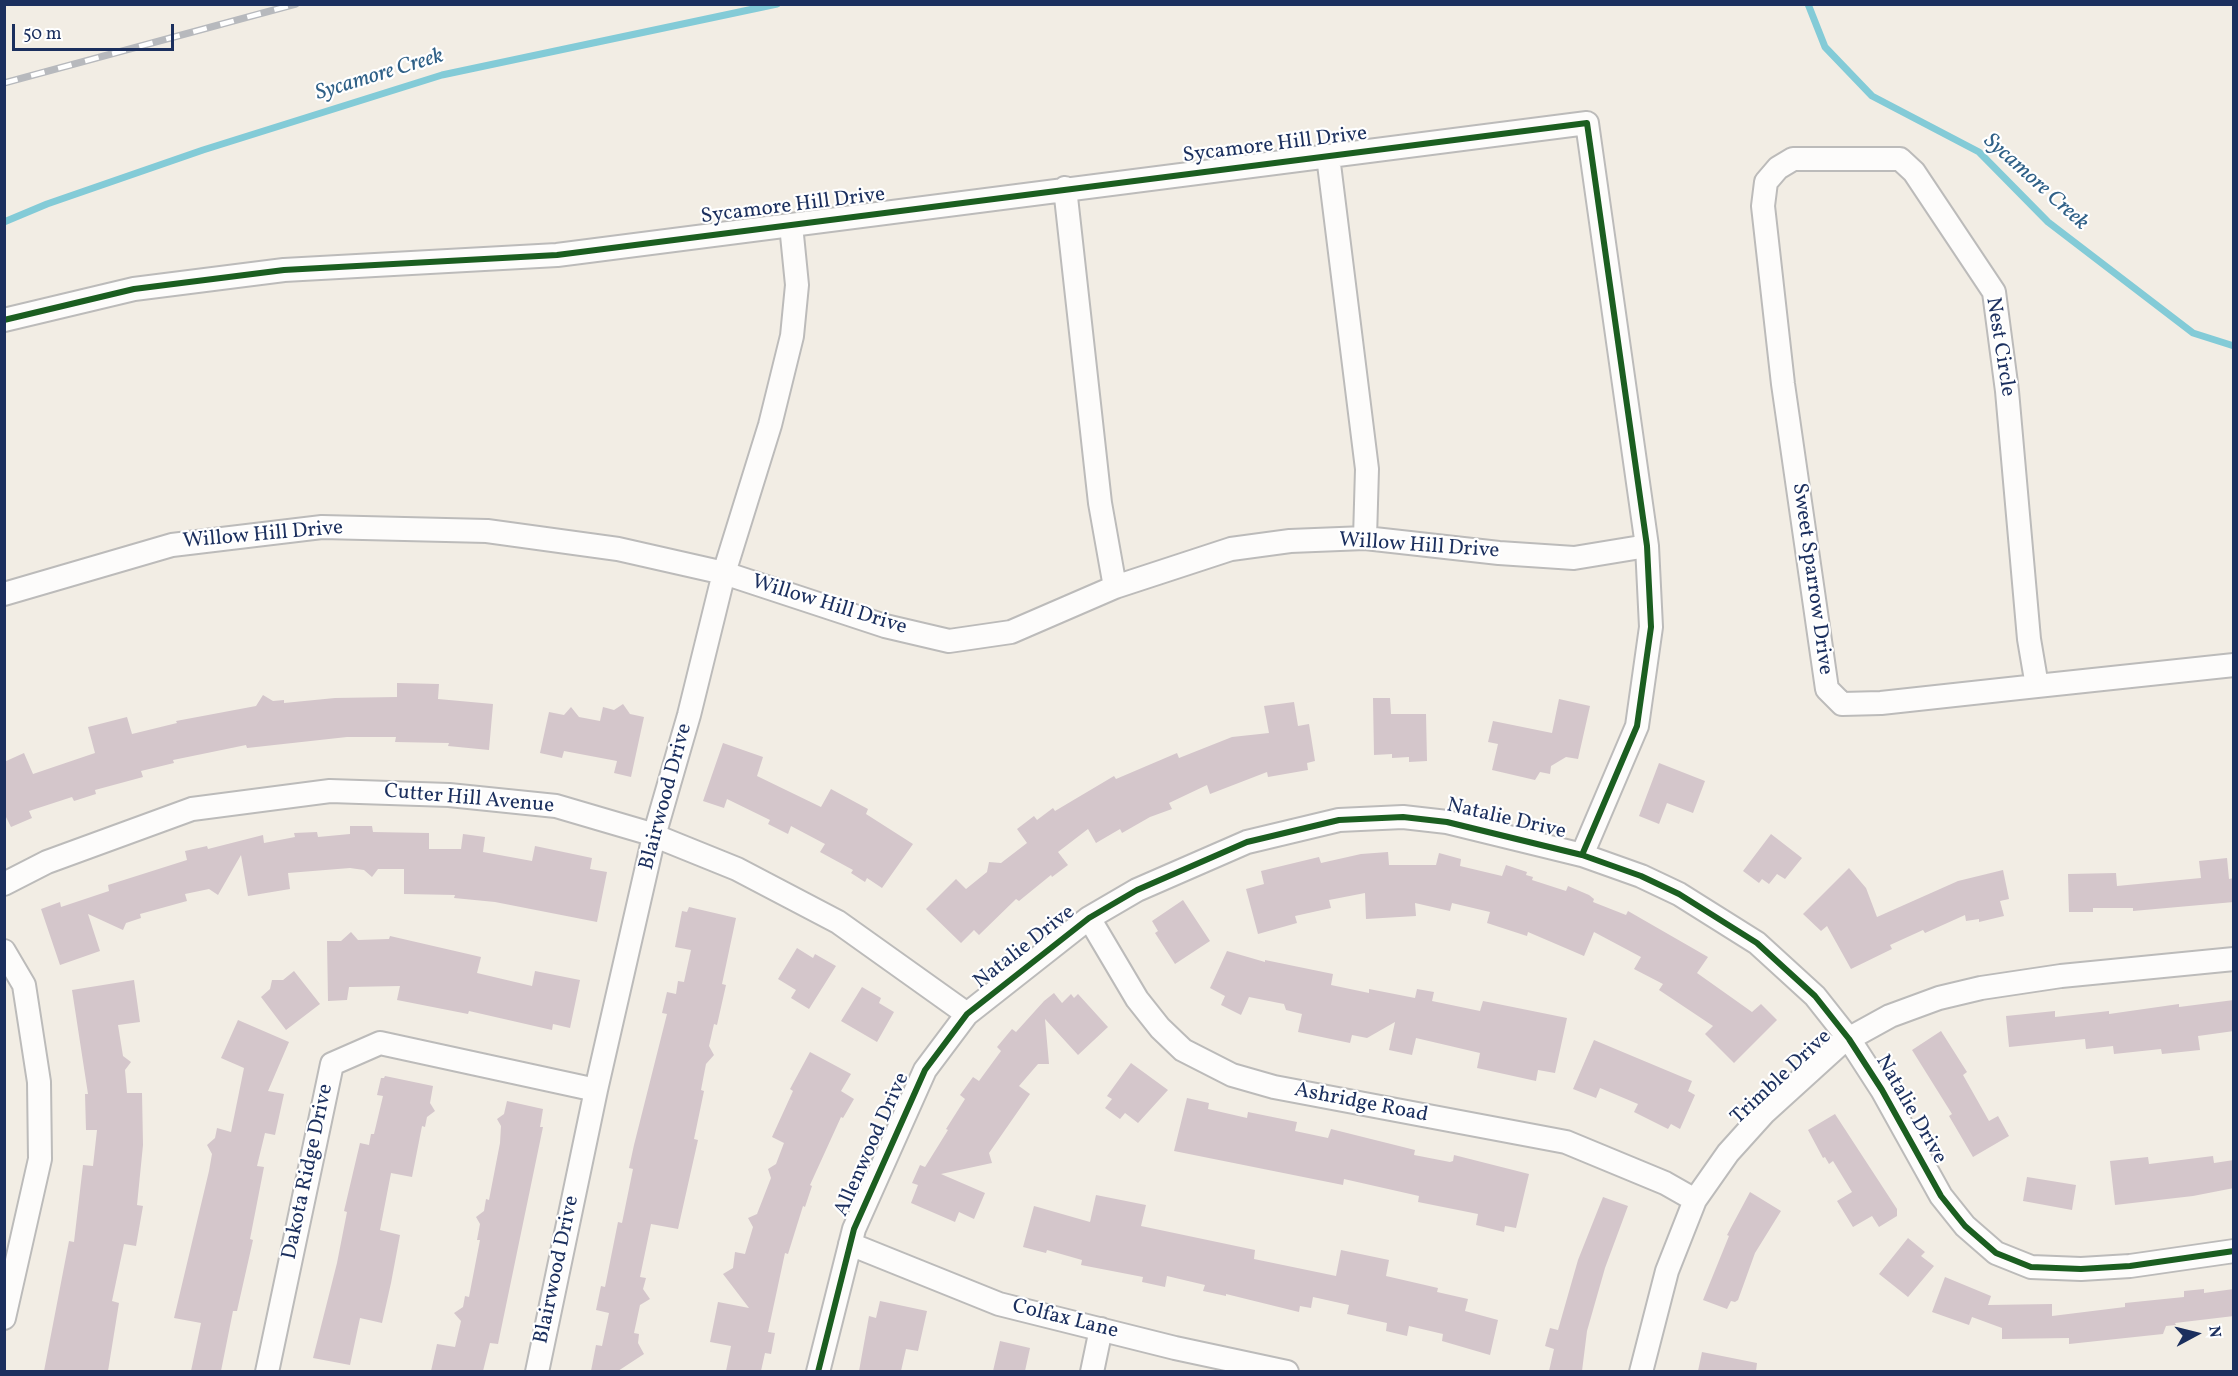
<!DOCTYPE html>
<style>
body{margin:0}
#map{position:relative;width:2238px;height:1376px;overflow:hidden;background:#f2ede4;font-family:Vollkorn,serif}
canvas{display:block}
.frame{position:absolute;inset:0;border:6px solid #1b2f5e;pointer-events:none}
.north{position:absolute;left:2166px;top:1304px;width:60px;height:60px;-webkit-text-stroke:4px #fff;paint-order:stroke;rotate:83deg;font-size:16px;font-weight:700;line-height:24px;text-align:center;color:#1b2f5e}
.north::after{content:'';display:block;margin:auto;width:21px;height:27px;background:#1b2f5e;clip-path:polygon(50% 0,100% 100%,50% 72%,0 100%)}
.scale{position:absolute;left:12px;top:24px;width:162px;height:27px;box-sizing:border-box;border:3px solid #1b2f5e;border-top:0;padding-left:8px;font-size:18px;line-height:21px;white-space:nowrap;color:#1b2f5e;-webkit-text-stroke:4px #fff;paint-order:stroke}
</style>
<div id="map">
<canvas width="2238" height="1376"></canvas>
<div class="frame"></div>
<div class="north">N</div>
<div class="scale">50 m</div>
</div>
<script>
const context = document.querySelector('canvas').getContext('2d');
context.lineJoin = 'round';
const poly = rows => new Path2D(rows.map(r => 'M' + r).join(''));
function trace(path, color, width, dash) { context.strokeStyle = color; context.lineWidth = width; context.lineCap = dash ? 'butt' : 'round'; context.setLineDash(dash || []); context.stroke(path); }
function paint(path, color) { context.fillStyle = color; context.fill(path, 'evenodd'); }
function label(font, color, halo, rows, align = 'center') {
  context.font = font + ' Vollkorn,serif'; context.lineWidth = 4.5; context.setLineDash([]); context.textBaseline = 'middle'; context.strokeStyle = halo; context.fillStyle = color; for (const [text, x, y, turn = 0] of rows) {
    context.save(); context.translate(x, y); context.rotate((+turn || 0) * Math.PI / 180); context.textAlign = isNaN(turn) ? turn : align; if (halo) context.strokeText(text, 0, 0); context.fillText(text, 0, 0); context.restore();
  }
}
trace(poly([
 [1808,4,1825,47,1872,96,1979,152,2048,222,2193,333,2234,346],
 [4,222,47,204,203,150,442,75,777,4]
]), '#83cbd7', 7);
paint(poly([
 [397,683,439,684,438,699,493,704,489,750,448,746,449,743,395,742,396,737,347,737,247,748,246,745,173,760,174,763,141,771,143,777,95,790,96,794,74,801,72,797,29,811,32,818,11,827,4,813,4,762,24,753,33,774,95,753,88,727,127,717,132,734,177,723,176,721,256,706,263,695,273,701,284,700,284,703,335,698,397,697],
 [1373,698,1390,698,1391,714,1426,714,1427,761,1409,762,1409,757,1392,758,1392,754,1374,755],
 [1559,699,1590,706,1578,759,1566,757,1551,766,1550,774,1540,772,1535,780,1492,770,1498,744,1488,742,1493,721,1552,733],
 [1294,702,1298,726,1309,724,1315,761,1307,763,1308,770,1268,777,1267,772,1210,794,1207,785,1169,803,1172,809,1150,817,1122,833,1120,829,1096,843,1088,829,1058,852,1068,865,1052,877,1051,875,1019,901,1016,899,979,935,974,930,961,943,926,909,956,879,966,889,987,872,989,862,1001,863,1027,843,1017,829,1034,816,1037,820,1053,808,1055,811,1114,776,1116,779,1177,753,1179,758,1232,737,1269,733,1264,706],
 [623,704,630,714,644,717,631,777,614,773,617,761,564,751,562,758,540,753,549,712,564,715,571,707,579,717,600,721,603,707,614,710],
 [723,743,763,757,757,776,821,807,831,789,868,809,866,814,913,844,882,888,867,878,865,882,851,873,853,870,820,852,825,844,791,826,788,834,768,824,770,820,727,799,724,808,703,801],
 [1659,763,1705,781,1693,813,1667,803,1659,824,1639,816],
 [350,826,372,826,373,832,429,833,429,849,461,849,463,834,485,837,483,852,532,861,535,846,592,858,590,869,607,872,597,922,495,902,454,898,455,895,404,894,404,869,378,869,372,877,364,870,350,868,288,873,290,889,248,896,241,855,218,895,209,889,185,894,187,901,140,914,141,918,126,923,123,930,88,914,100,951,60,965,41,909,60,902,61,907,109,891,108,885,187,860,185,851,207,846,208,849,263,835,264,843,295,837,294,833,317,832,318,837,350,834],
 [1771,834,1802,858,1785,879,1777,874,1769,884,1762,879,1759,883,1743,871],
 [1388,852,1389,865,1436,865,1439,853,1461,859,1460,866,1502,876,1506,865,1527,872,1526,875,1533,877,1532,880,1566,891,1568,886,1589,895,1594,899,1593,902,1626,915,1628,911,1708,957,1697,973,1752,1012,1761,1004,1777,1020,1734,1063,1705,1034,1713,1026,1659,990,1663,984,1634,969,1641,957,1594,932,1584,956,1528,932,1527,936,1487,923,1490,912,1452,903,1450,911,1415,903,1416,916,1366,919,1365,893,1329,900,1331,908,1295,916,1297,923,1258,934,1246,889,1264,884,1261,871,1319,857,1321,863,1361,854],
 [2227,858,2229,879,2234,878,2234,902,2133,911,2133,908,2093,908,2093,912,2069,912,2068,874,2116,873,2117,886,2201,878,2199,861],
 [1849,868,1866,888,1877,917,1958,881,2003,870,2009,899,2000,901,2004,916,1979,922,1979,919,1966,921,1965,915,1925,933,1923,930,1890,945,1892,949,1851,969,1827,926,1821,931,1803,914],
 [1183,900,1210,941,1175,964,1155,933,1158,931,1152,921],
 [689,907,736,918,722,984,726,985,717,1025,714,1024,709,1046,714,1055,706,1064,701,1090,704,1091,694,1139,698,1140,689,1180,678,1229,651,1224,640,1277,646,1278,643,1289,650,1299,640,1305,634,1333,639,1334,638,1343,644,1354,618,1371,591,1371,596,1345,602,1346,609,1313,596,1310,601,1286,605,1287,618,1222,622,1223,633,1169,629,1168,634,1145,667,1014,662,1013,667,992,676,994,678,981,684,982,691,950,675,947,682,911,687,912],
 [351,932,358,940,389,939,390,936,481,957,477,973,532,986,535,971,580,980,570,1028,553,1024,552,1030,469,1011,468,1014,397,1000,400,986,349,987,347,1000,328,1001,327,941,341,941],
 [797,948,813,958,815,954,836,966,809,1009,791,998,796,990,778,979],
 [1227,951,1265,962,1265,960,1333,974,1331,985,1369,993,1369,989,1415,998,1417,989,1434,992,1432,1001,1480,1011,1483,1001,1567,1018,1555,1073,1538,1070,1536,1081,1477,1068,1480,1053,1416,1038,1412,1055,1389,1050,1395,1022,1367,1038,1352,1035,1350,1043,1298,1032,1302,1014,1286,1010,1284,1004,1249,997,1241,1015,1221,1005,1225,996,1210,988],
 [294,971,320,1004,286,1030,261,997,270,989,272,980,283,980],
 [134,980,140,1022,118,1025,123,1056,131,1062,125,1070,127,1093,142,1093,143,1145,137,1205,143,1206,136,1246,124,1244,112,1301,119,1303,108,1371,44,1371,69,1241,74,1242,83,1165,93,1166,97,1130,86,1130,85,1094,88,1094,72,990],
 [862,987,881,998,879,1003,894,1012,877,1042,841,1021],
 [1054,993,1062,1003,1071,994,1074,998,1078,994,1108,1027,1078,1055,1045,1019,1049,1064,1038,1064,1019,1086,1030,1094,989,1153,992,1163,941,1174,985,1193,974,1219,959,1212,955,1222,911,1203,918,1185,912,1183,920,1165,925,1167,948,1130,946,1129,965,1099,960,1095,973,1077,979,1081,1001,1051,997,1047,1012,1029,1016,1032,1044,1001],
 [2234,1000,2234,1031,2198,1036,2200,1050,2162,1054,2161,1049,2114,1054,2113,1046,2086,1049,2085,1039,2009,1047,2006,1016,2055,1011,2055,1017,2109,1011,2109,1014,2179,1004,2179,1007],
 [238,1020,289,1042,268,1091,284,1094,275,1135,265,1133,257,1166,264,1167,250,1239,253,1240,237,1311,233,1311,221,1371,191,1371,201,1323,174,1318,209,1171,212,1154,207,1145,215,1138,217,1128,231,1132,244,1068,221,1058],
 [1941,1031,1967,1072,1963,1075,1989,1121,1998,1116,2009,1136,1973,1157,1949,1116,1952,1114,1912,1050],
 [1594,1040,1692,1081,1688,1091,1695,1095,1680,1129,1671,1124,1668,1129,1634,1112,1638,1104,1600,1088,1596,1098,1573,1089],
 [810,1052,851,1074,841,1091,854,1099,843,1118,841,1117,810,1185,812,1186,805,1207,803,1206,788,1254,785,1253,768,1332,775,1333,771,1354,765,1353,761,1371,726,1371,731,1346,710,1342,718,1302,749,1308,723,1274,733,1268,735,1252,745,1254,753,1227,748,1218,757,1214,771,1178,768,1169,776,1164,784,1143,772,1137,793,1091,790,1089],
 [1131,1063,1168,1090,1138,1123,1125,1113,1120,1119,1105,1108,1112,1099,1107,1096],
 [385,1076,433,1086,430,1103,435,1111,427,1117,425,1127,422,1126,412,1177,391,1173,380,1230,400,1235,391,1283,382,1323,360,1318,350,1365,313,1358,337,1263,347,1212,344,1211,360,1143,369,1145,371,1134,374,1134,383,1096,377,1095,381,1078,384,1078],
 [1187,1098,1209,1103,1208,1109,1247,1118,1248,1112,1297,1122,1295,1131,1328,1138,1331,1129,1415,1150,1414,1155,1450,1162,1453,1161,1454,1155,1529,1174,1516,1228,1505,1226,1504,1232,1476,1225,1478,1214,1418,1202,1419,1196,1344,1179,1343,1185,1174,1151],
 [507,1101,543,1109,540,1127,543,1127,498,1344,490,1343,483,1371,431,1371,437,1344,455,1347,461,1321,454,1313,463,1307,465,1296,469,1297,480,1240,477,1240,480,1224,476,1217,484,1211,486,1199,489,1200,500,1143,501,1126,497,1119,504,1114],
 [1835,1114,1897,1209,1897,1216,1879,1227,1872,1216,1853,1227,1837,1201,1852,1192,1833,1161,1829,1164,1825,1157,1823,1158,1808,1130],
 [2213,1156,2214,1163,2234,1160,2234,1188,2193,1196,2115,1205,2110,1161,2148,1157,2149,1164],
 [2027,1177,2076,1185,2072,1210,2023,1201],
 [1750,1192,1781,1211,1755,1253,1738,1300,1735,1302,1731,1301,1727,1309,1703,1300,1729,1236,1727,1235],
 [1096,1195,1146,1205,1141,1226,1255,1250,1254,1259,1336,1276,1341,1250,1389,1260,1386,1276,1438,1288,1437,1292,1468,1299,1465,1311,1498,1320,1490,1355,1442,1341,1443,1334,1409,1326,1407,1336,1386,1331,1387,1323,1347,1314,1349,1305,1313,1297,1311,1308,1300,1306,1299,1312,1226,1294,1226,1296,1203,1291,1205,1285,1167,1276,1165,1287,1142,1282,1143,1277,1081,1265,1082,1260,1047,1250,1046,1253,1023,1247,1034,1206,1090,1222],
 [1603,1197,1628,1206,1605,1268,1587,1331,1582,1371,1549,1371,1554,1349,1545,1346,1550,1328,1558,1330,1578,1260],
 [1908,1238,1925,1252,1921,1256,1934,1266,1908,1297,1879,1274],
 [1945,1277,1991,1296,1988,1305,2052,1304,2052,1316,2125,1307,2125,1303,2184,1297,2184,1291,2204,1289,2204,1293,2234,1289,2234,1316,2175,1323,2176,1325,2166,1326,2163,1334,2069,1344,2069,1338,2002,1339,2002,1328,1972,1317,1969,1325,1932,1312],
 [880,1301,927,1311,918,1351,906,1349,901,1371,859,1371,869,1316,876,1318],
 [1000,1341,1030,1348,1025,1371,993,1371],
 [1702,1352,1757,1363,1756,1371,1698,1371]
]), '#d4c6cb');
const street = poly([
 [1328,156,1367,469,1365,538],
 [1065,188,1100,503,1115,587],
 [4,320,134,289,284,270,557,255,1587,123,1647,546,1651,627,1637,726,1582,855],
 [4,594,172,545,322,527,487,531,618,549,724,573,885,626,949,641,1011,632,1115,587,1231,549,1290,541,1365,538,1499,553,1574,558,1647,546],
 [2037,686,2029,639,2007,391,1994,292,1914,172,1900,159,1793,159,1778,168,1766,182,1763,206,1783,384,1827,689,1842,704,1881,703,2037,686,2234,665],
 [4,884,47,862,192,809,330,791,449,795,556,806,648,833,737,869,838,922,967,1014],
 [1089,918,1137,999,1160,1028,1183,1050,1232,1075,1274,1087,1566,1142,1665,1183,1695,1200],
 [4,951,24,985,39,1082,40,1159,4,1318],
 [850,1244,999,1304,1175,1348,1287,1372],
 [267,1372,332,1064,380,1043,596,1090],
 [537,1372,596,1090,654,836,689,715,724,573,770,425,792,336,797,285,791,225],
 [818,1372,854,1229,925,1070,967,1014,1089,918,1137,890,1247,842,1339,820,1403,817,1447,822,1582,855,1641,876,1679,894,1757,943,1815,996,1849,1039,1882,1090,1941,1196,1965,1226,1996,1253,2031,1267,2081,1269,2130,1266,2234,1251],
 [1092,1372,1101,1329],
 [1641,1372,1667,1271,1695,1200,1728,1153,1765,1112,1841,1043,1890,1016,1939,998,1981,988,2061,976,2234,959]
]);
trace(street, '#bcbbba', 26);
trace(street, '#fdfcfb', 22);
const rail = poly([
 [4,83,296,4]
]);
trace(rail, '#b7b9bd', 7);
trace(rail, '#fff', 4.5, [14]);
trace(poly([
 [4,320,134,289,284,270,557,255,1587,123,1647,546,1651,627,1637,726,1582,855],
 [818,1372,854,1229,925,1070,967,1014,1089,918,1137,890,1247,842,1339,820,1403,817,1447,822,1582,855,1641,876,1679,894,1757,943,1815,996,1849,1039,1882,1090,1941,1196,1965,1226,1996,1253,2031,1267,2081,1269,2130,1266,2234,1251]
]), '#1b5e20', 6);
label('21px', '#1b2f5e', '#fff', [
 ["Sycamore Hill Drive",1275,146,-7],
 ["Sycamore Hill Drive",793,207,-7],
 ["Nest Circle",1999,347,81],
 ["Willow Hill Drive",263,536,-5],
 ["Willow Hill Drive",1419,547,4],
 ["Sweet Sparrow Drive",1811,579,82],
 ["Willow Hill Drive",829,606,17],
 ["Blairwood Drive",667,797,-75],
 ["Cutter Hill Avenue",469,800,5],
 ["Natalie Drive",1506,820,13],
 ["Natalie Drive",1025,948,-38],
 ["Trimble Drive",1782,1078,-43],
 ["Ashridge Road",1361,1104,11],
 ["Natalie Drive",1910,1110,60],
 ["Allenwood Drive",873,1145,-66],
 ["Dakota Ridge Drive",309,1172,-78],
 ["Blairwood Drive",558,1270,-78],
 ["Colfax Lane",1065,1320,14]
]);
label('italic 22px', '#2f6087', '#fff', [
 ["Sycamore Creek",380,76,-17],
 ["Sycamore Creek",2035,183,42]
]);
</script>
